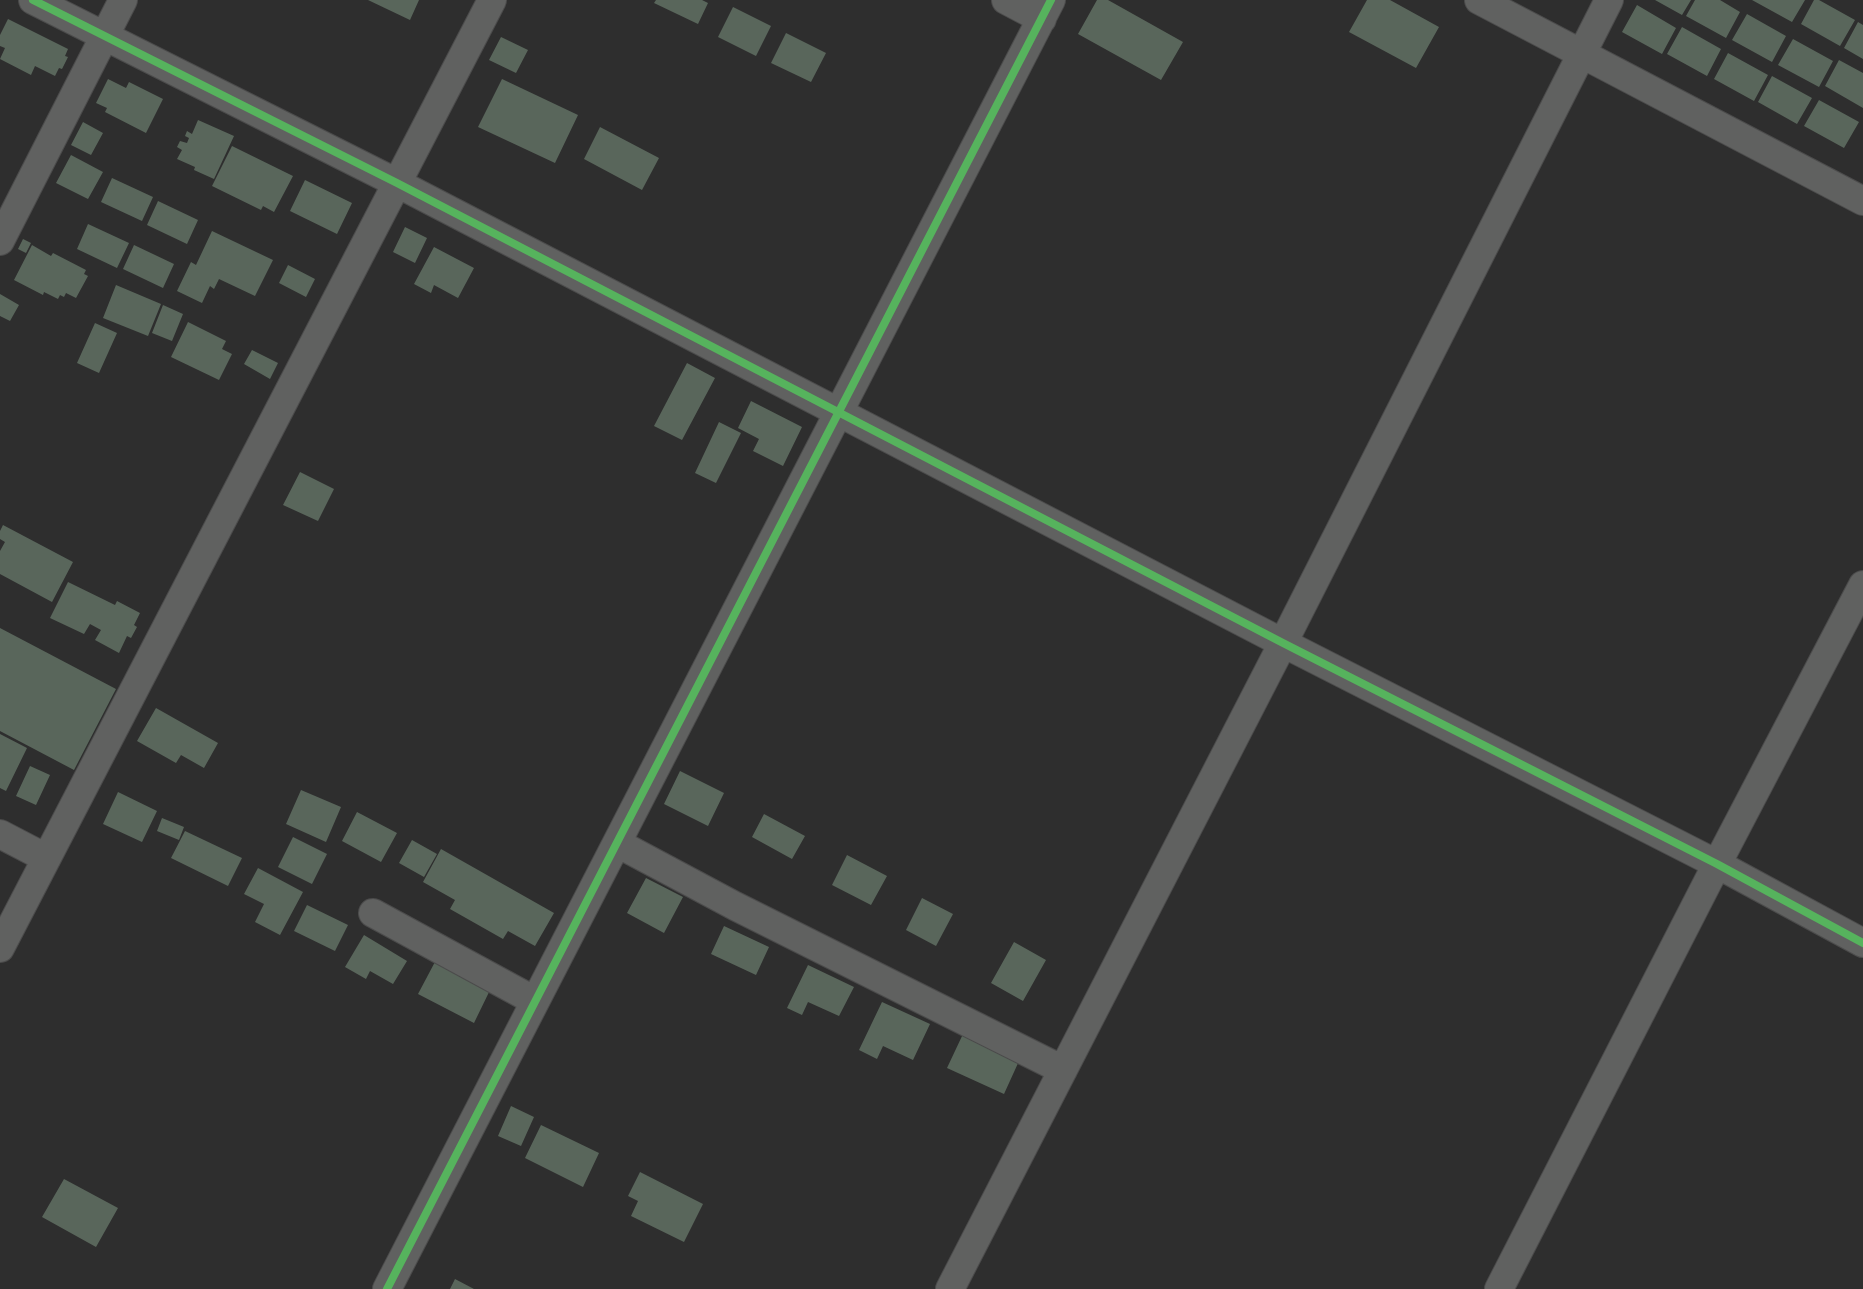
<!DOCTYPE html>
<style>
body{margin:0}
canvas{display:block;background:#2e2e2e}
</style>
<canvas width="1863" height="1289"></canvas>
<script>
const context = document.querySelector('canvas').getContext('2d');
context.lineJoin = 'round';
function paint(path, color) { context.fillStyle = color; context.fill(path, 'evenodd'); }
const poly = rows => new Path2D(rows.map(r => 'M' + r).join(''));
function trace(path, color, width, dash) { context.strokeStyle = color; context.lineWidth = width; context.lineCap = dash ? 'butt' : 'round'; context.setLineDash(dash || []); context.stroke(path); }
paint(poly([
 [368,0,419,0,410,20],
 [656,0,702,0,708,3,698,24,654,3],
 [1097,0,1108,0,1183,42,1161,80,1078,34],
 [1367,0,1390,0,1439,27,1416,68,1349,32],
 [1655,0,1691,0,1682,15],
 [1695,0,1720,0,1740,12,1726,38,1686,16],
 [1752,0,1805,0,1792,22],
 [1814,0,1819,0,1855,20,1840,46,1801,24],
 [1637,5,1676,28,1662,54,1622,32],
 [733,7,771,26,756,56,718,37],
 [1747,14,1786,36,1772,62,1732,40],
 [8,19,68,49,65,56,68,57,62,69,59,68,55,76,35,66,31,75,0,59,5,48,0,46,0,35],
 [1858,22,1863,25,1863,59,1844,48],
 [1682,27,1721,49,1707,76,1667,54],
 [786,33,826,53,811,82,771,63],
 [501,37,528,50,516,73,489,60],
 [1793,39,1833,61,1819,87,1778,65],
 [1728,53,1768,75,1754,101,1714,79],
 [1839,60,1863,73,1863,108,1825,86],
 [1772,76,1812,98,1797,124,1758,102],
 [108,79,126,88,129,82,163,99,146,133,105,112,107,108,96,103],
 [502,79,578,115,555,163,478,127],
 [1819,100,1859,122,1844,148,1804,126],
 [198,120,234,136,214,179,194,170,195,167,177,159,182,150,177,147,180,141,187,143,189,138,185,136,187,131,192,134],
 [83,122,103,133,91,155,71,145],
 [600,127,659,158,642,190,584,159],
 [232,146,293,176,274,212,263,206,261,210,212,186],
 [71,155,103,172,88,199,56,183],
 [112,178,153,197,142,221,101,202],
 [305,180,352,203,337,234,290,211],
 [158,201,198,220,187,244,147,225],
 [88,224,129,243,117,268,77,249],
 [405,227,427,238,415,263,393,252],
 [212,231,273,260,255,296,219,279,214,289,210,286,202,303,177,291,191,262,196,265],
 [23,239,31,243,26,253,18,249],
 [32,245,51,256,53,253,86,270,84,274,88,276,76,298,66,293,64,297,60,295,58,299,44,292,43,295,14,280],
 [134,245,174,264,163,288,123,269],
 [434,247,474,268,458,298,434,285,431,293,414,284],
 [288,265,315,279,306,297,279,283],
 [116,285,161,304,148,336,103,318],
 [0,294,19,305,10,321,0,316],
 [163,305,183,314,172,341,152,333],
 [188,322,226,341,222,349,232,354,219,380,171,357],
 [95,323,117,333,99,373,77,363],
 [252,350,278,363,270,379,244,364],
 [687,363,715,378,682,440,654,426],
 [751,401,802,427,783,466,753,451,759,439,738,428],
 [719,422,741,433,716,483,695,473],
 [300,472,334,489,318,521,283,505],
 [3,525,73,562,52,602,0,574,0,551,5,542,0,539,0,531],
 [68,582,115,605,117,601,140,613,134,625,137,627,131,638,127,636,119,653,95,640,101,630,90,624,84,634,50,618],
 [0,628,116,689,74,770,0,731],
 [156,708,218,743,204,768,181,755,176,763,137,741],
 [0,734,27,748,6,791,0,788],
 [30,766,50,775,36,805,16,796],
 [680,771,724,793,708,826,664,804],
 [301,790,341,807,326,842,286,824],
 [118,792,157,811,142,842,103,824],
 [357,812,397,833,381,862,342,841],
 [764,814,805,836,792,859,752,837],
 [162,818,184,827,179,840,157,831],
 [185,831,242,858,228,886,171,858],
 [293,837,327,854,312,884,278,867],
 [412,840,437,854,424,877,399,863],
 [441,849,554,913,535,946,508,931,503,939,450,909,455,900,423,882],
 [847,855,887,876,871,905,832,885],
 [258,868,303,892,280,935,255,922,264,904,244,894],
 [646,878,683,897,664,933,627,913],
 [922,898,953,914,936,946,906,930],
 [307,905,348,925,335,951,294,931],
 [724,926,769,947,756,975,711,954],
 [364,935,407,961,393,984,370,971,366,979,345,967],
 [1014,942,1046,960,1023,1001,991,983],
 [436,960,491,988,474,1023,418,994],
 [808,965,854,987,839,1016,808,1002,802,1015,787,1008],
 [882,1002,930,1024,913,1060,883,1046,877,1059,859,1050],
 [963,1034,1019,1061,1004,1094,947,1068],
 [511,1106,534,1117,521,1146,498,1136],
 [541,1125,599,1153,583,1187,525,1158],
 [640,1172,703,1204,684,1242,631,1216,638,1201,628,1196],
 [64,1179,118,1208,96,1247,42,1217],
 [455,1279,474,1289,450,1289]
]), '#59665b');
const minor = poly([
 [33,0,397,183,1283,643,1717,864,1863,943],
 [1006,0,1042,19],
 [1479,0,1863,201],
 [0,241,123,0],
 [0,834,46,858],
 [617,843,735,906,1063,1070],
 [373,913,535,1001],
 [0,948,492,0],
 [387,1289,1051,0],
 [950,1289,1283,643,1609,0],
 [1499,1289,1717,864,1863,585]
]);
trace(minor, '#4c4c4c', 30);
trace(minor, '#606160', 28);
trace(poly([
 [33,0,397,183,1283,643,1717,864,1863,943],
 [387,1289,1051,0]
]), '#56b35d', 8);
</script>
